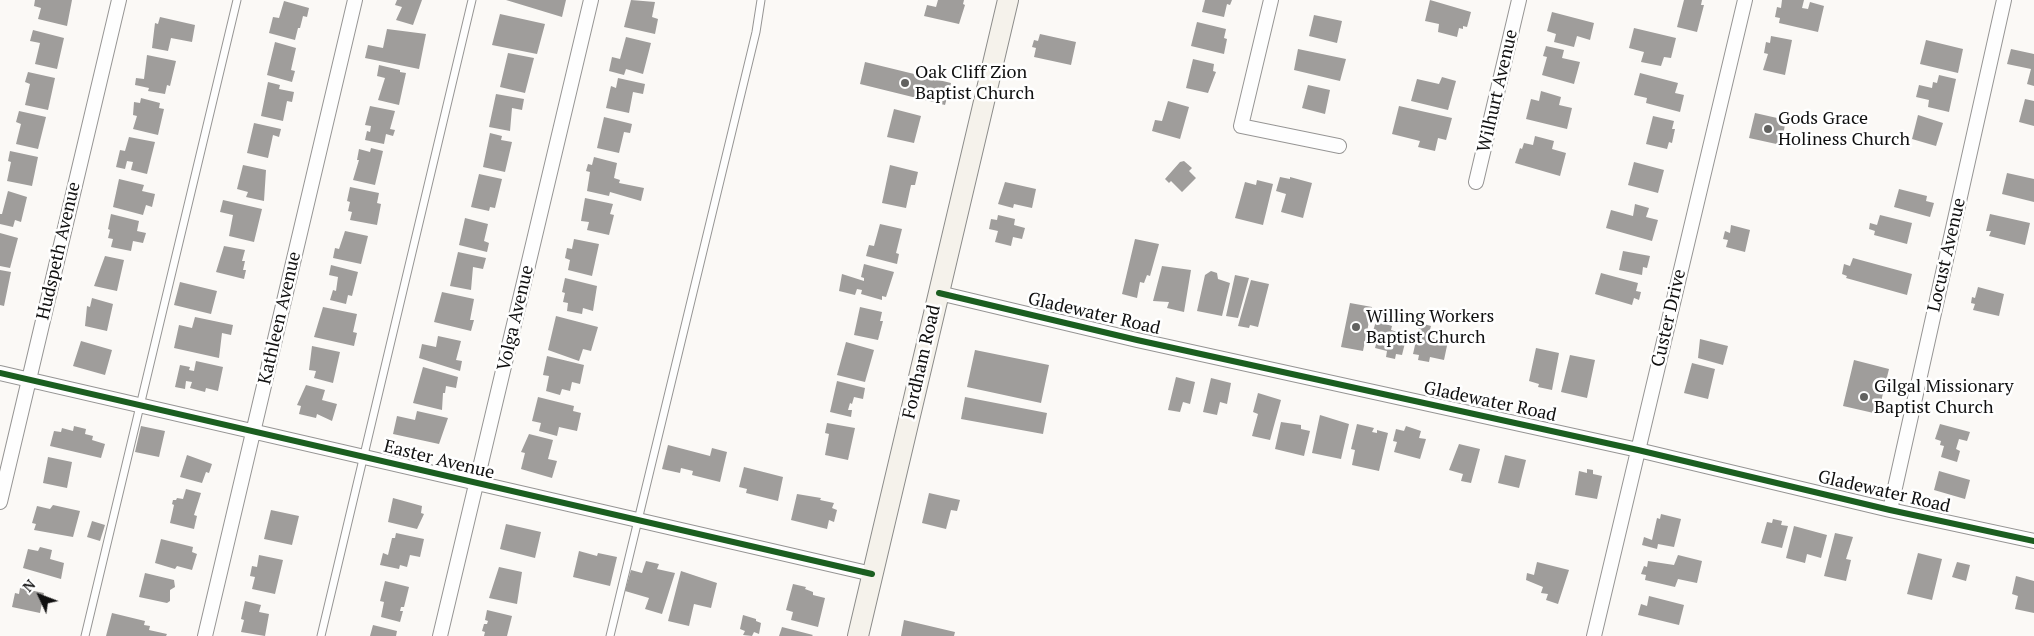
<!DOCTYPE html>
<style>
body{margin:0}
#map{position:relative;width:2034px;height:636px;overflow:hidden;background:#fbf9f6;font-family:"PT Serif",serif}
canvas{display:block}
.north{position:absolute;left:15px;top:571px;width:50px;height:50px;-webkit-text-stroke:4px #fff;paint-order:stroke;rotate:313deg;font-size:14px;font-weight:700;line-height:20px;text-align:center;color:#101010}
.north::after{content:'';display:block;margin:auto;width:18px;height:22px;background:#101010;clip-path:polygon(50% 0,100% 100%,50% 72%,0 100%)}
</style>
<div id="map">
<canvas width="2034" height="636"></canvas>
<div class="north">N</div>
</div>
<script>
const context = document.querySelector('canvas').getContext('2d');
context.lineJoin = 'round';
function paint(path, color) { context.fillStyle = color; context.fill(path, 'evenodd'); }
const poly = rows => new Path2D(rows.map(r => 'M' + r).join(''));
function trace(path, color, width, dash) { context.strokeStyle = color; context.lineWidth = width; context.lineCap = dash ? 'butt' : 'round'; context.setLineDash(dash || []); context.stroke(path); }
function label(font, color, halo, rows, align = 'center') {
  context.font = font + ' "PT Serif",serif'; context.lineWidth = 5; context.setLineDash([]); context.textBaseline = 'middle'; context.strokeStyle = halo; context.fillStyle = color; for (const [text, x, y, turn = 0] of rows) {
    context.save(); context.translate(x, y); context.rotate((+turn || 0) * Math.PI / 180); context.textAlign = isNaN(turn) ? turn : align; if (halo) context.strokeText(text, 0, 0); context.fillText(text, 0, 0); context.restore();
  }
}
paint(poly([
 [35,0,72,0,67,26,38,19,41,8,34,6],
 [397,0,422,0,413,25,396,20,402,7,395,5],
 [506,0,566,0,562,17],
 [631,0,655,2,652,17,658,19,655,34,624,27],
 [938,0,964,0,963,4,965,5,959,24,924,16,927,5,936,7],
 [1205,0,1232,0,1230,5,1227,4,1224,17,1202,12],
 [1430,0,1471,12,1467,27,1463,26,1463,29,1459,28,1457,37,1438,32,1439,24,1425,21],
 [1684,0,1702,0,1701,5,1704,5,1697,32,1677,27],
 [1782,0,1804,0,1802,8,1808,9,1810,2,1824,6,1818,32,1779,23,1780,18,1775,17,1777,7,1781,8],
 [284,1,309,8,307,17,303,16,300,28,298,28,295,40,269,33,273,17,279,18],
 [1552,12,1594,23,1590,40,1577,36,1574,47,1554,42,1556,34,1547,31],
 [500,14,545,24,537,54,492,45],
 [1314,15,1342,21,1337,43,1309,36],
 [160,17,195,25,192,42,171,38,168,51,152,48,155,23,158,24],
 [1197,22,1226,29,1224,38,1227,39,1224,54,1191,46],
 [1634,28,1676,38,1671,58,1664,57,1661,66,1641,62,1644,52,1629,48],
 [387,29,426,34,419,69,365,58,368,45,383,48],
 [33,30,64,38,57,69,35,64,40,43,30,41],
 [1040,34,1076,42,1071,65,1034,57,1036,48,1032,47,1034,40,1038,41],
 [1771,36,1792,40,1785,75,1763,70,1768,54,1764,53,1766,42,1770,43],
 [626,37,651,43,643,74,626,69,624,75,609,71,612,57,620,59],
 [1926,40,1963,49,1958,73,1920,64],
 [275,42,296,48,291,70,295,71,292,82,267,75],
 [1546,46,1564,50,1562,58,1580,62,1574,84,1542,75,1547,57,1543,56],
 [1298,49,1346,59,1340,81,1294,70],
 [2011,49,2034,54,2034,86,2027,84,2031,69,2007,64],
 [508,53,534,58,525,93,500,87],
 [147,55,176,61,170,86,167,85,165,94,148,91,149,88,135,85,136,78,144,79],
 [1193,59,1214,64,1213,71,1216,72,1208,93,1186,88],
 [865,62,951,83,945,105,860,84],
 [379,65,400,70,400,72,406,73,399,105,378,100,385,78,377,76],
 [28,72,55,78,48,110,25,105,30,84,25,82],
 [1640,73,1678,83,1675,93,1684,95,1680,112,1646,103,1647,98,1634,95],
 [1939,75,1956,79,1949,112,1928,107,1929,100,1916,97,1919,85,1932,88,1933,82,1937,83],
 [1442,77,1456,81,1448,110,1411,101,1417,79,1439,84],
 [618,78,645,84,643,94,633,92,629,113,606,108,611,86,616,88],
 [268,82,280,85,279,89,294,92,292,102,287,101,283,121,261,116],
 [1308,85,1330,90,1325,114,1302,108],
 [1541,91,1561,97,1559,105,1572,108,1567,129,1526,119,1531,99,1539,101],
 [496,94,524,99,522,110,512,108,510,131,489,127],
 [141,98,160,103,159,108,164,109,158,135,133,129,137,116,133,115,134,102,140,103],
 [2025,99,2034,101,2034,126,2019,122],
 [1168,101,1189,107,1180,139,1152,131,1155,120,1162,121],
 [370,106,395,111,390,129,395,130,393,136,386,134,384,144,365,140,367,131,370,132,371,126,365,125],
 [1399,106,1452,118,1446,140,1438,138,1435,151,1418,147,1420,141,1392,134],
 [894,109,921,116,914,143,887,137],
 [19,111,46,117,38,149,16,144,21,124,16,122],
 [1755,113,1786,120,1781,145,1749,138],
 [1918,115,1943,123,1936,146,1912,139],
 [1653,116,1674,121,1672,129,1675,129,1672,143,1669,142,1667,149,1646,144],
 [604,117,632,124,630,133,624,132,619,153,597,148],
 [254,123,281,129,279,137,273,135,268,158,247,153],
 [490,133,502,136,501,140,512,142,505,172,483,167],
 [1535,136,1554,141,1552,149,1566,153,1560,176,1515,163,1520,148,1522,149,1524,143,1533,145],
 [129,137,155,142,147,174,131,170,133,162,127,161,125,169,116,167,120,150,125,151],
 [371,148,383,151,375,185,353,180,359,160,357,160,359,149,370,152],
 [10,151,38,157,32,186,7,181,11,162,8,161],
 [594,157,617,163,614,178,620,180,619,183,644,188,641,201,610,192,609,196,587,191,590,172,586,171,588,164,592,165],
 [1184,161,1192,168,1189,171,1196,178,1182,192,1171,181,1169,183,1165,179,1180,162],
 [1634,162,1664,170,1658,193,1628,185],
 [243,165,266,170,264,201,246,197,248,192,237,189],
 [890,165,918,172,915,185,911,185,906,208,882,203],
 [2007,173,2034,179,2034,202,2002,194],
 [479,174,502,179,495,208,490,207,489,211,471,207],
 [1280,177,1290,179,1290,177,1312,183,1303,218,1281,212,1286,194,1276,191],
 [119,179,144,185,142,191,155,194,152,207,146,205,143,215,113,207],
 [1257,180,1273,184,1263,225,1235,218,1245,182,1256,185],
 [1005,182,1036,189,1032,208,1014,204,1013,208,998,204],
 [350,187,379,193,377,203,381,204,377,225,350,220,352,212,348,211,350,202,347,201],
 [1899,189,1927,196,1926,201,1934,203,1930,217,1894,207],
 [8,191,27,197,21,222,15,220,13,227,0,224,0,214,2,214],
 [585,198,613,204,610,214,614,215,609,235,587,230,589,222,581,221],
 [223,200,262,209,254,242,229,236,233,215,220,212],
 [1635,204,1649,208,1646,217,1658,220,1652,241,1606,228,1611,210,1633,216],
 [111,214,139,221,137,231,146,233,143,243,133,241,131,251,111,247,113,239,108,238,110,230,108,229],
 [1990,214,2030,223,2025,245,1989,236,1991,231,1986,231],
 [998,215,1015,219,1014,225,1025,228,1022,239,1013,237,1011,246,995,242,998,231,989,229,991,219,997,220],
 [1880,215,1912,223,1907,244,1874,235,1875,231,1869,229,1870,223,1877,225],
 [465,218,488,224,484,241,489,243,487,252,459,245],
 [880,224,902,229,896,253,899,254,897,264,866,256,869,245,874,246],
 [1731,225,1750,230,1745,252,1726,247,1728,240,1723,239,1725,231,1730,233],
 [345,231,368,236,361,264,333,258,335,248,339,249],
 [0,233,18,238,10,268,0,266],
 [574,239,599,244,592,276,568,270,570,260,565,258,567,248,572,249],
 [1135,239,1159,244,1150,276,1147,275,1144,283,1140,282,1137,298,1122,294],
 [224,246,245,250,242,261,245,261,243,270,246,270,244,279,216,272],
 [1623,251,1650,256,1647,268,1643,267,1642,275,1619,270],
 [458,252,486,258,483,269,473,267,471,290,450,286],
 [105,256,124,260,117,291,94,286],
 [1853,258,1912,274,1907,295,1846,278,1847,276,1842,274,1844,264,1850,266],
 [864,264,894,272,886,297,882,296,882,300,861,294,862,290,857,289,855,295,839,291,842,274,864,281,864,278,861,277],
 [331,265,358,272,352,296,348,295,346,304,330,300,333,290,336,291,338,277,329,275],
 [1162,266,1191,270,1184,312,1167,308,1169,302,1153,301],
 [0,270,11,272,4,306,0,305],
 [1211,271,1217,273,1218,279,1230,283,1222,316,1197,311,1205,275],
 [1601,273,1638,283,1636,291,1641,292,1639,300,1634,298,1632,305,1595,294],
 [1235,275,1249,278,1238,318,1226,316],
 [565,278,597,286,593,311,583,308,582,314,567,311,568,303,563,302,565,293,562,292],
 [1251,280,1269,284,1258,327,1250,325,1249,328,1238,326],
 [180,282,217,291,211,314,174,305],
 [1978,287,2004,294,1999,316,1973,310,1975,304,1971,303,1972,297,1975,298],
 [442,292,474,299,470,320,474,320,471,331,434,322],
 [92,298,113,304,107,331,85,326,87,306,90,307],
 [1350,303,1372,307,1363,351,1341,347],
 [323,307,357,314,353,332,357,333,354,346,314,337],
 [860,307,882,312,880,321,883,321,878,340,854,335],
 [556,316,598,327,591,351,583,349,579,361,548,350],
 [195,317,233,325,231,335,222,333,219,358,174,348,179,325,192,328],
 [1376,321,1392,326,1391,330,1407,335,1402,355,1396,354,1395,359,1386,357,1387,351,1375,348,1378,337,1372,335],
 [1420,323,1431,326,1428,337,1448,341,1444,360,1430,357,1429,362,1418,360,1419,355,1413,354],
 [438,336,461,341,456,360,462,361,460,371,419,358,422,344,436,347],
 [1700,339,1728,346,1723,365,1698,358],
 [81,341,112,350,105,375,73,366],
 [846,342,874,350,865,382,837,375],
 [312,346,340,352,333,383,314,378,316,371,309,370],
 [1536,348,1559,353,1552,390,1538,387,1539,384,1529,381],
 [975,350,1049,365,1041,403,967,387],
 [1570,355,1595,360,1587,398,1561,392],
 [547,356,584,365,580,384,572,382,570,391,562,389,560,395,546,391,549,376,543,375],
 [1854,360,1889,369,1878,414,1843,406],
 [196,361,223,367,218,391,206,388,205,392,190,388,192,382,186,381,185,389,175,387,180,365,190,367,189,370,194,371],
 [1692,363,1715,369,1708,399,1684,393],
 [423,367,458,377,456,388,446,386,445,393,443,393,442,410,413,403],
 [1176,377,1195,382,1190,404,1183,402,1180,412,1168,410],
 [1211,378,1231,383,1227,404,1220,402,1217,415,1203,412],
 [837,381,865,388,863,399,854,397,852,404,850,403,848,410,852,410,851,417,830,412],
 [306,385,325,390,322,400,337,404,332,421,317,414,316,418,299,414,301,406,297,405],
 [1258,393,1281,400,1270,440,1252,436,1258,414,1253,412],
 [538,397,574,406,573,411,581,413,577,431,559,427,557,436,539,431,541,423,532,421],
 [965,397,1047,413,1043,434,961,419],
 [417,411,448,418,439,444,393,434,397,416,415,420],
 [1320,415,1349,424,1341,459,1312,453],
 [1281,422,1301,425,1301,429,1310,431,1304,456,1275,449],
 [827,423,855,428,848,460,825,455,829,434,825,433],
 [1357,424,1374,428,1372,432,1377,433,1377,430,1388,433,1379,471,1352,465,1355,450,1351,449],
 [1940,424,1970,432,1967,441,1959,439,1956,449,1960,451,1957,462,1941,457,1944,446,1940,445,1941,441,1935,439],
 [74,426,86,429,85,434,93,436,92,440,105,444,101,458,50,446,54,431,61,432,62,428,73,431],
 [141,426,165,431,159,457,135,452],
 [1406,426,1421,431,1419,438,1426,439,1420,459,1394,452,1397,442,1393,441,1396,429,1404,431],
 [529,434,553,440,548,459,557,461,552,478,521,469,525,453,521,452],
 [1459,444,1480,449,1471,483,1461,481,1463,474,1449,470],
 [668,445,710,456,712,448,727,452,720,482,692,475,693,471,681,468,680,473,662,469],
 [187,455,212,464,209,473,206,472,202,483,180,477],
 [1505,455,1526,460,1519,488,1498,483],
 [48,457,72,462,67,488,43,483],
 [744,467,783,477,778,501,746,493,747,489,739,487],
 [1587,469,1593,470,1593,474,1602,476,1597,499,1575,495,1579,471,1587,473],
 [1939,471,1970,480,1965,499,1934,490],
 [186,489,201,493,194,515,197,516,194,529,170,523,174,505,172,504,173,500,176,500,177,498,183,499],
 [929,493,960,500,957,511,951,510,946,529,922,523],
 [797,494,821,498,820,500,834,503,832,508,837,510,834,522,829,520,827,529,791,520],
 [393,498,422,506,421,513,424,514,417,529,388,522],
 [53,505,80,511,73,537,34,530,36,524,32,523,37,506,50,509],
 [271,510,299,516,292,545,264,539],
 [1661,514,1681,519,1674,547,1658,544,1657,549,1642,545,1644,537,1652,540,1657,518,1660,519],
 [1773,519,1782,521,1781,525,1788,526,1782,548,1761,543,1767,522,1772,523],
 [92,521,105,525,100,541,87,537],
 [506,524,541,532,535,558,500,549],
 [1794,526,1827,535,1821,558,1807,554,1805,563,1786,558],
 [396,533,424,539,420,557,410,555,407,567,400,565,399,569,380,565,383,553,388,555,392,538,395,538],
 [1835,533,1853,537,1846,559,1851,560,1846,581,1824,576],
 [161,539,193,547,192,552,197,554,192,570,177,566,175,569,155,563],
 [40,547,52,550,50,559,64,563,61,579,23,568,28,549,38,551],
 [579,551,597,556,598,553,617,557,610,586,573,577],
 [1918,553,1942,559,1932,600,1907,594],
 [259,555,283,560,275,594,252,589,255,577,250,576,252,566,257,567],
 [1678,555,1702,561,1697,583,1678,579,1675,587,1645,580,1646,575,1641,574,1644,566,1647,567,1648,561,1674,565],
 [646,561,659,564,657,569,675,573,662,614,645,609,649,598,625,591,631,570,642,573],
 [1537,562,1569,570,1558,604,1546,600,1548,594,1541,593,1543,587,1526,580,1527,573,1534,575],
 [1957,562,1970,565,1966,581,1952,577],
 [499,567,522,572,517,604,489,598],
 [681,571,717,583,711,608,694,604,689,626,668,621],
 [145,573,174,580,175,587,170,590,170,601,167,603,139,597],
 [2016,576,2034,581,2034,613,2015,609,2018,596,2012,594],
 [385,581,409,587,404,607,401,607,400,611,403,611,400,622,381,617,384,602,380,601],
 [793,584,806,587,805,589,813,592,813,595,825,598,818,627,791,620,793,612,786,610],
 [20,588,44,593,40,613,12,607,15,593,19,594],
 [1649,596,1684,605,1679,625,1638,615,1641,604,1647,606],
 [245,601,261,605,259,612,269,614,265,636,241,632,244,620,241,619],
 [487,610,512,616,507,636,484,636,485,632,482,631,484,624,487,624,488,621,485,620],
 [112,613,145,621,144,625,150,626,149,630,167,634,166,636,106,636],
 [743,615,756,619,756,621,761,623,759,634,754,632,752,636,743,635,745,631,740,629],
 [904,620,955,632,954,636,901,636],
 [373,625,397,631,396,636,370,636],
 [782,627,813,635,812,636,779,636]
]), '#9f9d9b');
const lane = poly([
 [85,636,237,0],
 [321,636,472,0],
 [610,636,756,32,761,0]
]);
const street = poly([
 [1271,0,1241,126,1339,146],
 [1476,182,1519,0],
 [939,293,1137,340,1638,450,1890,510,2034,541],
 [0,373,872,574],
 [0,502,119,0],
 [1890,510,2004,0],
 [205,636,355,0],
 [440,636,591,0],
 [1594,636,1745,0]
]);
const secondary = poly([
 [858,636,1008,0]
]);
trace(lane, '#969594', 9);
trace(street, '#969594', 16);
trace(secondary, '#8c8c8a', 22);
trace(lane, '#fefefe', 7);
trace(street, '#fefefe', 14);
trace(secondary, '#f5f2eb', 20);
trace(poly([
 [939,293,1137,340,1638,450,1890,510,2034,541],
 [0,373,872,574]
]), '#1b5e20', 6);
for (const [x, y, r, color] of [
 [905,83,5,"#626260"],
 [1768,129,5,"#626260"],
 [1356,327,5,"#626260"],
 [1864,397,5,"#626260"]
]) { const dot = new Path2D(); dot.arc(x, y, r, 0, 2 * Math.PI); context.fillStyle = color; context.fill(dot); trace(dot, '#fff', 2); }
label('18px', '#101010', '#fff', [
 ["Oak Cliff Zion",915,73],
 ["Baptist Church",915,94],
 ["Gods Grace",1778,119],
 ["Holiness Church",1778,140],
 ["Willing Workers",1366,317],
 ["Baptist Church",1366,338],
 ["Gilgal Missionary",1874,387],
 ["Baptist Church",1874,408]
], 'left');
label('18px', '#101010', '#fff', [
 ["Wilhurt Avenue",1498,91,-77],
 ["Hudspeth Avenue",59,251,-77],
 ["Locust Avenue",1947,255,-77],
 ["Gladewater Road",1094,314,13],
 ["Kathleen Avenue",280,318,-77],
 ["Volga Avenue",516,318,-77],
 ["Custer Drive",1669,318,-77],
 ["Fordham Road",922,362,-77],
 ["Gladewater Road",1490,402,12],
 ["Easter Avenue",439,460,14],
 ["Gladewater Road",1884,492,13]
]);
</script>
